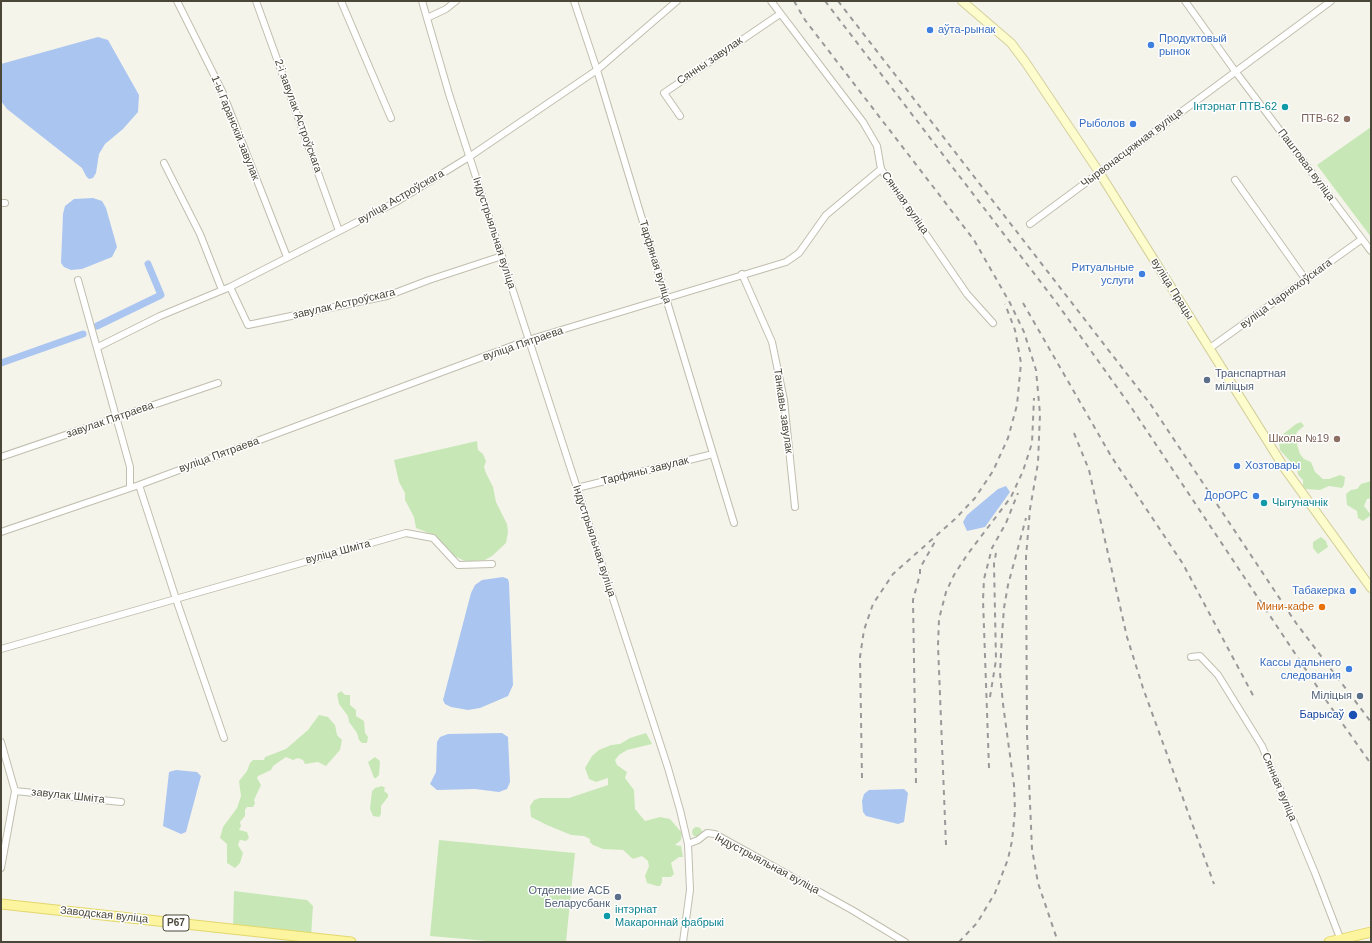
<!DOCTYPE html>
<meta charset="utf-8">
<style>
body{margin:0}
#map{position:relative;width:1372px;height:943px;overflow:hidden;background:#f5f4eb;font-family:Helvetica,sans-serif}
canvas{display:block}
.frame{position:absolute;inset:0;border:2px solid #4a4739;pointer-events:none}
</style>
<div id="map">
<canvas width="1372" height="943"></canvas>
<div class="frame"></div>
</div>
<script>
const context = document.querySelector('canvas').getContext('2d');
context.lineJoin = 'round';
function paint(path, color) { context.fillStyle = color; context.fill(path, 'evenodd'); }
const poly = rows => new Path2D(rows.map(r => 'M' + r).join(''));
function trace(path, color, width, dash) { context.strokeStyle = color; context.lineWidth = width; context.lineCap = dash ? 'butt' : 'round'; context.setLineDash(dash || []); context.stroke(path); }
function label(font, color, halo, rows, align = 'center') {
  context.font = font + ' Helvetica,sans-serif'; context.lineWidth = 3; context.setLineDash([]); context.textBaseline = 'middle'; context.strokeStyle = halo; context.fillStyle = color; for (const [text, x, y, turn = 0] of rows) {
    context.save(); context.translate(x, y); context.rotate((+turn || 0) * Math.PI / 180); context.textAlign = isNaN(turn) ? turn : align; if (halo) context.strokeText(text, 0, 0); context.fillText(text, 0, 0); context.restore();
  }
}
paint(poly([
 [1371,127,1371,237,1317,165],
 [1301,422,1304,426,1298,431,1294,437,1298,441,1297,445,1300,454,1304,459,1311,462,1315,472,1323,479,1329,479,1340,475,1345,477,1344,485,1342,488,1329,486,1320,490,1306,489,1303,487,1303,480,1298,475,1297,469,1280,450,1279,443,1282,435,1296,424],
 [477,441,478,450,483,454,486,461,484,467,486,473,493,487,496,502,507,524,508,532,506,543,492,556,485,560,467,562,450,554,431,534,416,528,414,517,405,500,405,493,399,482,394,460],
 [1371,481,1371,498,1367,499,1364,506,1371,515,1363,521,1358,518,1357,511,1347,505,1346,494,1351,490,1357,489,1361,484],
 [1321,537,1326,541,1328,547,1318,554,1313,548,1313,542],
 [341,691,345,695,350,695,350,705,356,710,356,716,364,721,365,733,368,737,367,743,362,743,359,740,357,733,349,722,348,716,339,704,337,694],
 [319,715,328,717,335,725,337,735,342,740,340,750,326,766,318,762,305,764,303,760,298,758,293,760,286,757,273,766,271,770,258,776,257,778,261,785,254,800,255,803,253,807,247,807,245,810,245,816,240,822,241,826,239,830,247,832,249,838,246,841,240,840,239,842,238,845,243,853,240,863,235,868,227,863,227,844,220,838,223,827,237,808,241,796,239,781,247,771,250,763,253,760,264,760,265,757,286,749,308,730],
 [646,733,652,744,627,750,619,755,615,760,617,765,627,772,625,778,634,790,635,809,645,821,660,817,670,819,682,833,681,840,675,845,681,846,683,857,679,857,671,863,674,874,671,877,662,877,662,882,660,886,657,886,647,883,645,876,649,866,648,861,642,856,633,859,623,850,603,849,593,845,590,842,590,839,584,836,571,835,547,825,531,817,530,806,534,800,540,798,569,798,608,785,608,778,596,782,589,779,585,768,592,756,599,750,611,745,620,744,630,738],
 [375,757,380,761,379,775,376,778,374,778,368,762],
 [382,786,385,788,384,791,388,794,388,797,381,806,381,814,379,817,373,816,370,809,372,791,375,788],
 '692 832a5 5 0 1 1 10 0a5 5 0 1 1-10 0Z',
 [439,840,575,853,566,942,499,942,430,936],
 [234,891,307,900,313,906,311,937,233,928]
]), '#c7e8b6');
paint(poly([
 [98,37,108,40,139,95,138,112,123,129,105,144,99,154,96,173,93,178,89,179,86,176,82,168,7,109,1,101,1,64],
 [74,199,93,198,102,201,106,208,117,247,112,257,82,269,71,270,64,267,61,263,63,214,65,206],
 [1006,486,1010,492,985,527,967,531,963,522,967,515,998,489],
 [503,577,508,579,509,583,513,685,508,696,480,708,468,710,451,707,445,704,443,700,471,593,475,585,482,580],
 [502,733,508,737,510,782,507,789,499,792,475,789,437,790,430,784,436,772,437,742,440,737,448,734],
 [176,770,197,772,201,776,186,832,181,834,163,826,169,772],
 [904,789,908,793,904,822,898,824,866,816,863,812,862,801,864,794,869,790]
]), '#aac5f0');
trace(poly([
 [97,326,161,295,148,264],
 [1,363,83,334]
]), '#aac5f0', 7);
const street = poly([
 [177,1,222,91,287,257],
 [256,1,339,231],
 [341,1,391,118],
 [422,1,449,94,668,768,680,810,688,844,698,840,707,833,715,834,852,910,905,942],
 [574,1,597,70,734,523],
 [771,1,863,122,877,146,881,169,967,294,993,323],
 [1185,1,1235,71,1371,251],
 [427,18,446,9,456,1],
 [680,116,664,93,780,14],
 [164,163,200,234,222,290],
 [1235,180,1306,280],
 [1,203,5,203],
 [1030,224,1331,1],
 [742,274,772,342,784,400,795,507],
 [78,280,130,467,130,488],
 [230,287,248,325,387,296,429,280,502,256],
 [98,347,160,316,230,287,396,202,469,157,597,70,677,1],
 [1210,348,1362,239],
 [1,457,218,383],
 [139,485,176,599,224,738],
 [577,488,713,454],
 [1,532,139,485,528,340,786,262,799,253,826,215,881,169],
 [1,649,406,533,433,538,458,565,492,564],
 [1191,657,1200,656,1218,675,1262,746,1315,873,1340,938],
 [1,742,15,791,1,868],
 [15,791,121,802],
 [683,942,690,890,688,844]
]);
const secondary = poly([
 [962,1,1011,43,1026,63,1099,172,1285,469,1371,588]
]);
const primary = poly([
 [1,904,351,942],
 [1329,942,1371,932]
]);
trace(street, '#c1beae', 8);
trace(secondary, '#d4d09c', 10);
trace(primary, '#e2d76d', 11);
trace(street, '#fff', 6);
trace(secondary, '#fdfccd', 8);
trace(primary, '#fcf49e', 9);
trace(poly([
 [794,1,805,20,974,240,1010,303,1024,332,1036,370,1040,414,1038,463,1030,509,1026,557,1027,734,1032,849,1038,883,1058,942],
 [825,1,1056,302,1129,404,1328,703,1371,764],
 [838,1,1151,405,1296,623,1371,722],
 [1023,303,1111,456,1183,564,1255,699],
 [1074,433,1089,470,1127,637,1143,688,1214,884],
 [990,697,996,660,994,564,996,553],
 [989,768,983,600,984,579,992,548,1006,523,1018,493],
 [862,778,860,657,864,630,873,604,893,574,955,519,975,498,993,471,1008,438,1017,405,1021,363,1015,330,1005,304],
 [916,783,913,600,920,574,920,568,936,540],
 [946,845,938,645,939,619,946,592,954,575,967,555,1011,497,1023,471,1032,443,1034,398],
 [959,942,977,923,995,893,1008,859,1012,841,1015,811,1014,785,1003,704,1000,673,1002,635,1004,608,1008,585,1026,518]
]), '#999', 2, [5, 5]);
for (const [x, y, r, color] of [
 [930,30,4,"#3f7fe0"],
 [1151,45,4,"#3f7fe0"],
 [1285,107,4,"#0f9aa8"],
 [1347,119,4,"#8d6e63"],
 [1133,124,4,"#3f7fe0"],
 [1142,274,4,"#3f7fe0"],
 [1207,380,4,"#5c6f8a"],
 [1337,439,4,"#8d6e63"],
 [1237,466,4,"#3f7fe0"],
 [1256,496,4,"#3f7fe0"],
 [1264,503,4,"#0f9aa8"],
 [1353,591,4,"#3f7fe0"],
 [1322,607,4,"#e8710a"],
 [1349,669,4,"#3f7fe0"],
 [1360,696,4,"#5c6f8a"],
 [1353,715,5,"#1a4fb4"],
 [618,897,4,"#5c6f8a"],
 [607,916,4,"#0f9aa8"]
]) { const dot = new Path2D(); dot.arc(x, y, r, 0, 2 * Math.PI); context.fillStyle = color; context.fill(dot); trace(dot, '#fff', 1.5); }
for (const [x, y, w] of [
 [176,923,26]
]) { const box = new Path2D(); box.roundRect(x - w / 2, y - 8, w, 16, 3); context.fillStyle = '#fff'; context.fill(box); trace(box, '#4a4739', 1); }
label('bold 10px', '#4a4739', null, [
 ["Р67",176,923]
]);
label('11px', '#366cbe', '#fff', [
 ["аўта-рынак",938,30,"left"],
 ["Продуктовый",1159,39,"left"],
 ["рынок",1159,52,"left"],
 ["Рыболов",1125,124],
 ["Ритуальные",1134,268],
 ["услуги",1134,281],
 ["Хозтовары",1245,466,"left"],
 ["ДорОРС",1248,496],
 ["Табакерка",1345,591],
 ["Кассы дальнего",1341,663],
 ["следования",1341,676]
], 'right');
label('11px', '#4a4739', '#fff', [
 ["Сянны завулак",710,61,-34],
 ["2-і завулак Астроўскага",298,116,70],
 ["1-ы Гаранскій завулак",235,128,68],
 ["Чырвонасцяжная вуліца",1132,148,-37],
 ["Паштовая вуліца",1306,165,53],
 ["вуліца Астроўскага",401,197,-30],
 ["Сянная вуліца",905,203,55],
 ["Індустрыяльная вуліца",494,233,72],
 ["Тарфяная вуліца",655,262,73],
 ["вуліца Працы",1172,289,58],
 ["вуліца Чарняхоўскага",1286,294,-36],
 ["завулак Астроўскага",344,304,-13],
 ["вуліца Пятраева",523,344,-19],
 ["Танкавы завулак",783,411,82],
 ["завулак Пятраева",110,420,-19],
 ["вуліца Пятраева",219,455,-20],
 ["Тарфяны завулак",645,471,-14],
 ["Індустрыяльная вуліца",594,541,72],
 ["вуліца Шміта",338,552,-15],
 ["Сянная вуліца",1279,787,67],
 ["завулак Шміта",68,796,6],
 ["Індустрыяльная вуліца",767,864,28],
 ["Заводская вуліца",104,915,6]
]);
label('11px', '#0d838f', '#fff', [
 ["Інтэрнат ПТВ-62",1277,107,"right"],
 ["Чыгуначнік",1272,503],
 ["інтэрнат",615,910],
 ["Макароннай фабрыкі",615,923]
], 'left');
label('11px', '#785e54', '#fff', [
 ["ПТВ-62",1339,119],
 ["Школа №19",1329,439]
], 'right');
label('11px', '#4e5e75', '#fff', [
 ["Транспартная",1215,374,"left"],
 ["міліцыя",1215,387,"left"],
 ["Міліцыя",1352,696],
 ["Отделение АСБ",610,891],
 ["Беларусбанк",610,904]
], 'right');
label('11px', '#c56008', '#fff', [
 ["Мини-кафе",1314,607]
], 'right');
label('11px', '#164399', '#fff', [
 ["Барысаў",1344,715]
], 'right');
</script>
